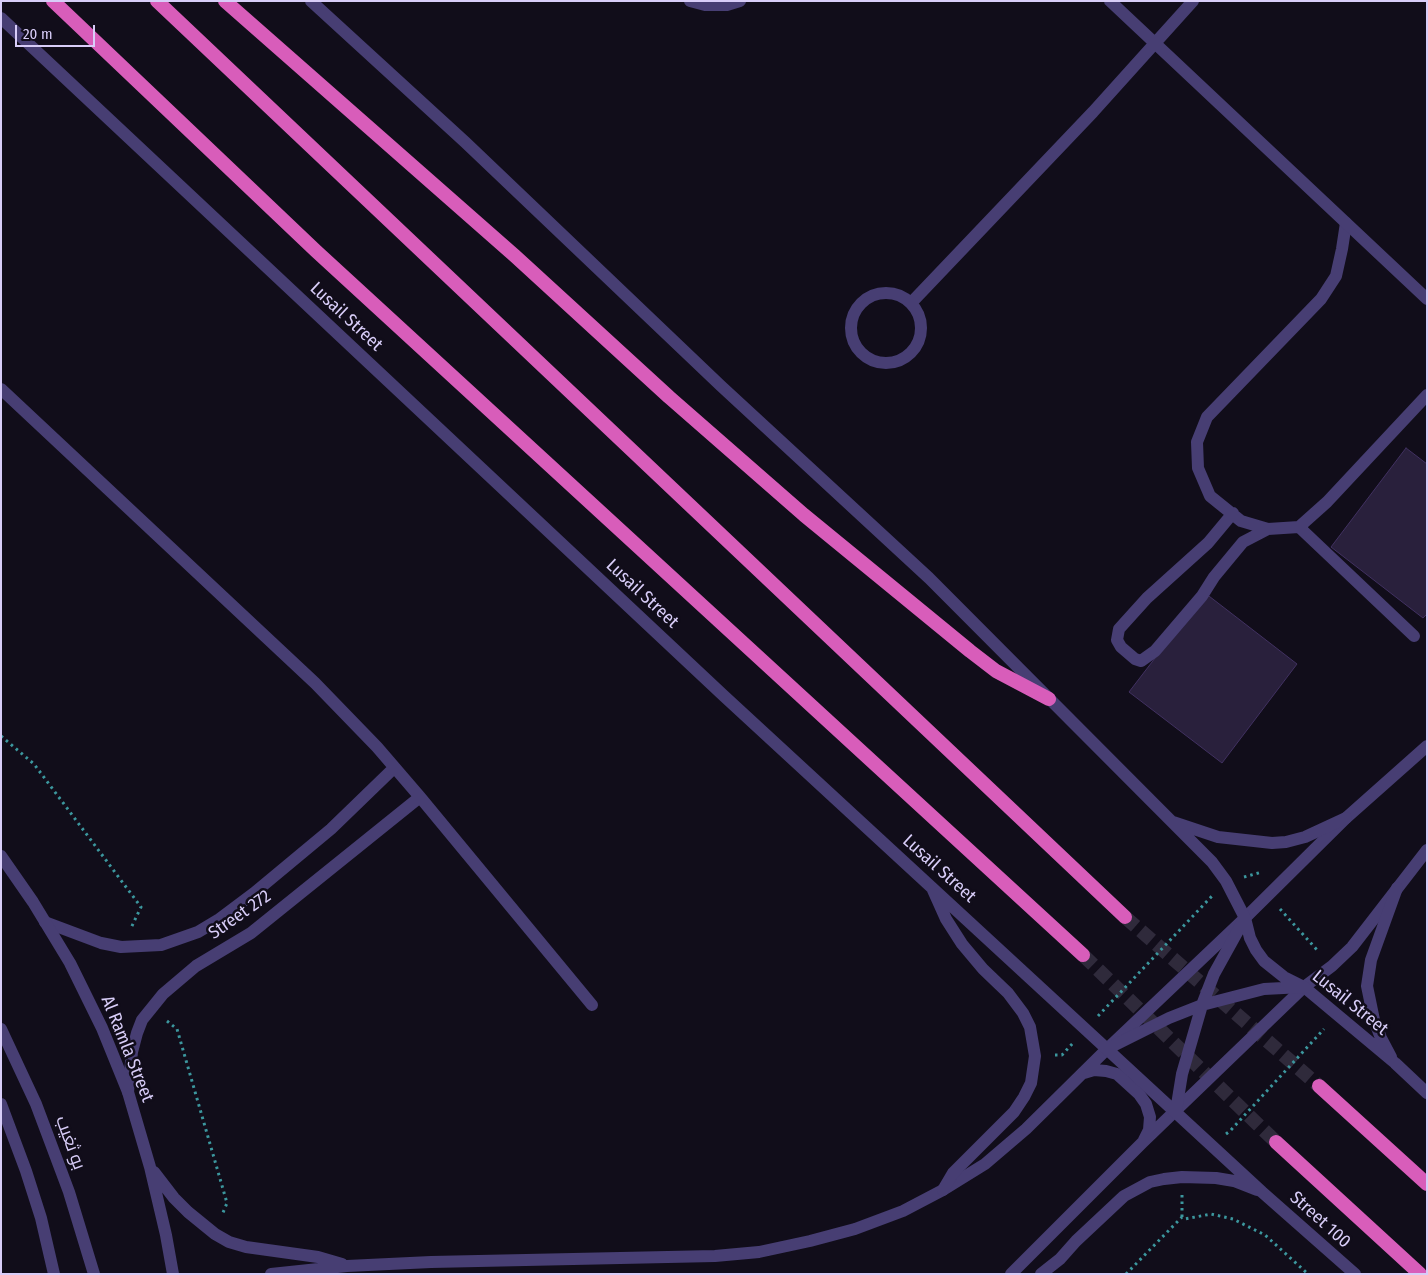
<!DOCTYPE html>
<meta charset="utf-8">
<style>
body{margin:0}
#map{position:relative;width:1428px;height:1275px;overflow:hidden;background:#110d1a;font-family:"Fira Sans Condensed",sans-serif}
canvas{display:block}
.frame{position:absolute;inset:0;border:2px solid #d8cdf8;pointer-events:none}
.scale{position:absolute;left:15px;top:25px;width:80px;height:22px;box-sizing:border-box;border:2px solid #d8cdf8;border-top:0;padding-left:6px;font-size:15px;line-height:18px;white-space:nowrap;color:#d8cdf8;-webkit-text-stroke:4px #110d1a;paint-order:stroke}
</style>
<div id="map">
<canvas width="1428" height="1275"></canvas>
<div class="frame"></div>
<div class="scale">20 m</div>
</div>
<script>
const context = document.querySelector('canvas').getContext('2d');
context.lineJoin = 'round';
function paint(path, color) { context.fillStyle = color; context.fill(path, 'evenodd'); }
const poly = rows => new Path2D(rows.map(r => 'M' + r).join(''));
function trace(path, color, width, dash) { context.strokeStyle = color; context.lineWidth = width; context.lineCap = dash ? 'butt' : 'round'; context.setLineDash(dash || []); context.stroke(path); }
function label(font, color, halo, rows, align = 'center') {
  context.font = font + ' "Fira Sans Condensed",Cairo,sans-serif'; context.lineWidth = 5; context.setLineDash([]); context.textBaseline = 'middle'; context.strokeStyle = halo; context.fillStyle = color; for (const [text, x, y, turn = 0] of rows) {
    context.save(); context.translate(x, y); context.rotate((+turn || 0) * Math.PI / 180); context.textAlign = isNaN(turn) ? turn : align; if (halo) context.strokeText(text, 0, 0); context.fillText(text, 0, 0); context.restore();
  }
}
const building = poly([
 [1406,448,1427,464,1427,614,1423,618,1331,547,1406,448],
 [1205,593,1297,664,1222,763,1129,692,1205,593]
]);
paint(building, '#29203c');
trace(building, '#413161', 1);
trace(poly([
 [1125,917,1319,1086],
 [1083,955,1276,1142]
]), '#2f2a3b', 14, [14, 7]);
trace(poly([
 [1,736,34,764,141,907,131,928],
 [1244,877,1262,872],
 [1280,909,1318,951],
 [1098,1016,1212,896],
 [167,1021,177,1029,227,1203,222,1215],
 [1055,1055,1062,1055,1073,1043],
 [1226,1134,1230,1131,1324,1029],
 [1182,1217,1182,1195],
 [1126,1274,1182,1217,1185,1219,1211,1214,1233,1219,1265,1235,1308,1274]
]), '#3c979e', 3, [2.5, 4]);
trace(poly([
 [690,1,705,5,727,5,740,1],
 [1346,223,1342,249,1336,276,1321,299,1207,417,1197,442,1198,468,1210,496,1241,521,1268,529,1299,527,1327,502,1427,395],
 [1,389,315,683,377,747,420,797,592,1005],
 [1233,513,1208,543,1147,598,1119,629,1117,640,1121,647,1135,659,1141,661,1155,651,1202,596,1214,577,1243,542,1268,529],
 [1299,527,1414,636],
 [45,922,101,943,121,947,161,945,198,932,218,920,254,893,331,829,394,768],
 [128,1092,132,1052,137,1033,142,1020,163,994,196,966,251,933,420,797]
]), '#473e73', 12);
trace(poly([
 [1110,1,1427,299],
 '851 328a35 35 0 1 1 70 0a35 35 0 1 1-70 0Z',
 [911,303,1093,112,1193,1],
 [1,856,33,902,70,963,102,1028,128,1092,150,1167,166,1235,173,1274],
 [1,1029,36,1104,69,1192,94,1274],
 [1084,1073,1094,1070,1106,1071,1117,1074,1139,1094,1146,1104,1150,1117,1149,1130,1144,1140],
 [1,1104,26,1171,41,1218,54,1274],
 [154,1172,174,1198,188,1212,215,1234,229,1242,246,1247,318,1257,342,1264],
 [271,1274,347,1266,431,1262,715,1256,759,1252,810,1241,855,1229,903,1211,943,1190,985,1164,1026,1129,1107,1049,1245,918,1346,818,1427,746],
 [1011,1274,1143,1142,1304,987,1332,966,1352,947,1427,850]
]), '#473e73', 12);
trace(poly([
 [311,1,465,142,721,386,929,578,1212,862,1226,881,1245,918,1250,938,1256,950,1264,961,1284,977,1304,987,1395,1063,1427,1093],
 [1,18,724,696,1262,1192,1355,1274],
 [1173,822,1218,837,1272,843,1286,842,1305,837,1346,818],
 [933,890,946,919,962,944,983,969,1008,993,1023,1013,1030,1027,1035,1056,1031,1083,1024,1097,1014,1112,953,1173,943,1190],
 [1107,1049,1169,1018,1202,1005,1264,989,1303,987],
 [1391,1057,1381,1038,1374,1020,1367,986,1371,960,1397,888],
 [1176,1111,1182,1074,1202,1005,1214,974,1245,918],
 [1041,1274,1060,1259,1076,1241,1124,1196,1150,1182,1164,1179,1182,1177,1216,1178,1234,1181,1257,1190]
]), '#473e73', 12);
trace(poly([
 [53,1,316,251,1083,955],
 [157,1,1125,917],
 [225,1,515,256,669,397,804,515,970,651,996,671,1049,699],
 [1319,1086,1427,1184],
 [1276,1142,1420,1274]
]), '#d85dba', 14);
label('18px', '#d8cdf8', '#110d1a', [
 ["Lusail Street",346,317,43],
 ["Lusail Street",642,594,43],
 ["Lusail Street",939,869,42],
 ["Street 272",240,915,-35],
 ["Lusail Street",1350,1003,39],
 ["Al Ramla Street",127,1049,68],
 ["بو ثغيب",70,1143,70],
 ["Street 100",1320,1220,42]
]);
</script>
